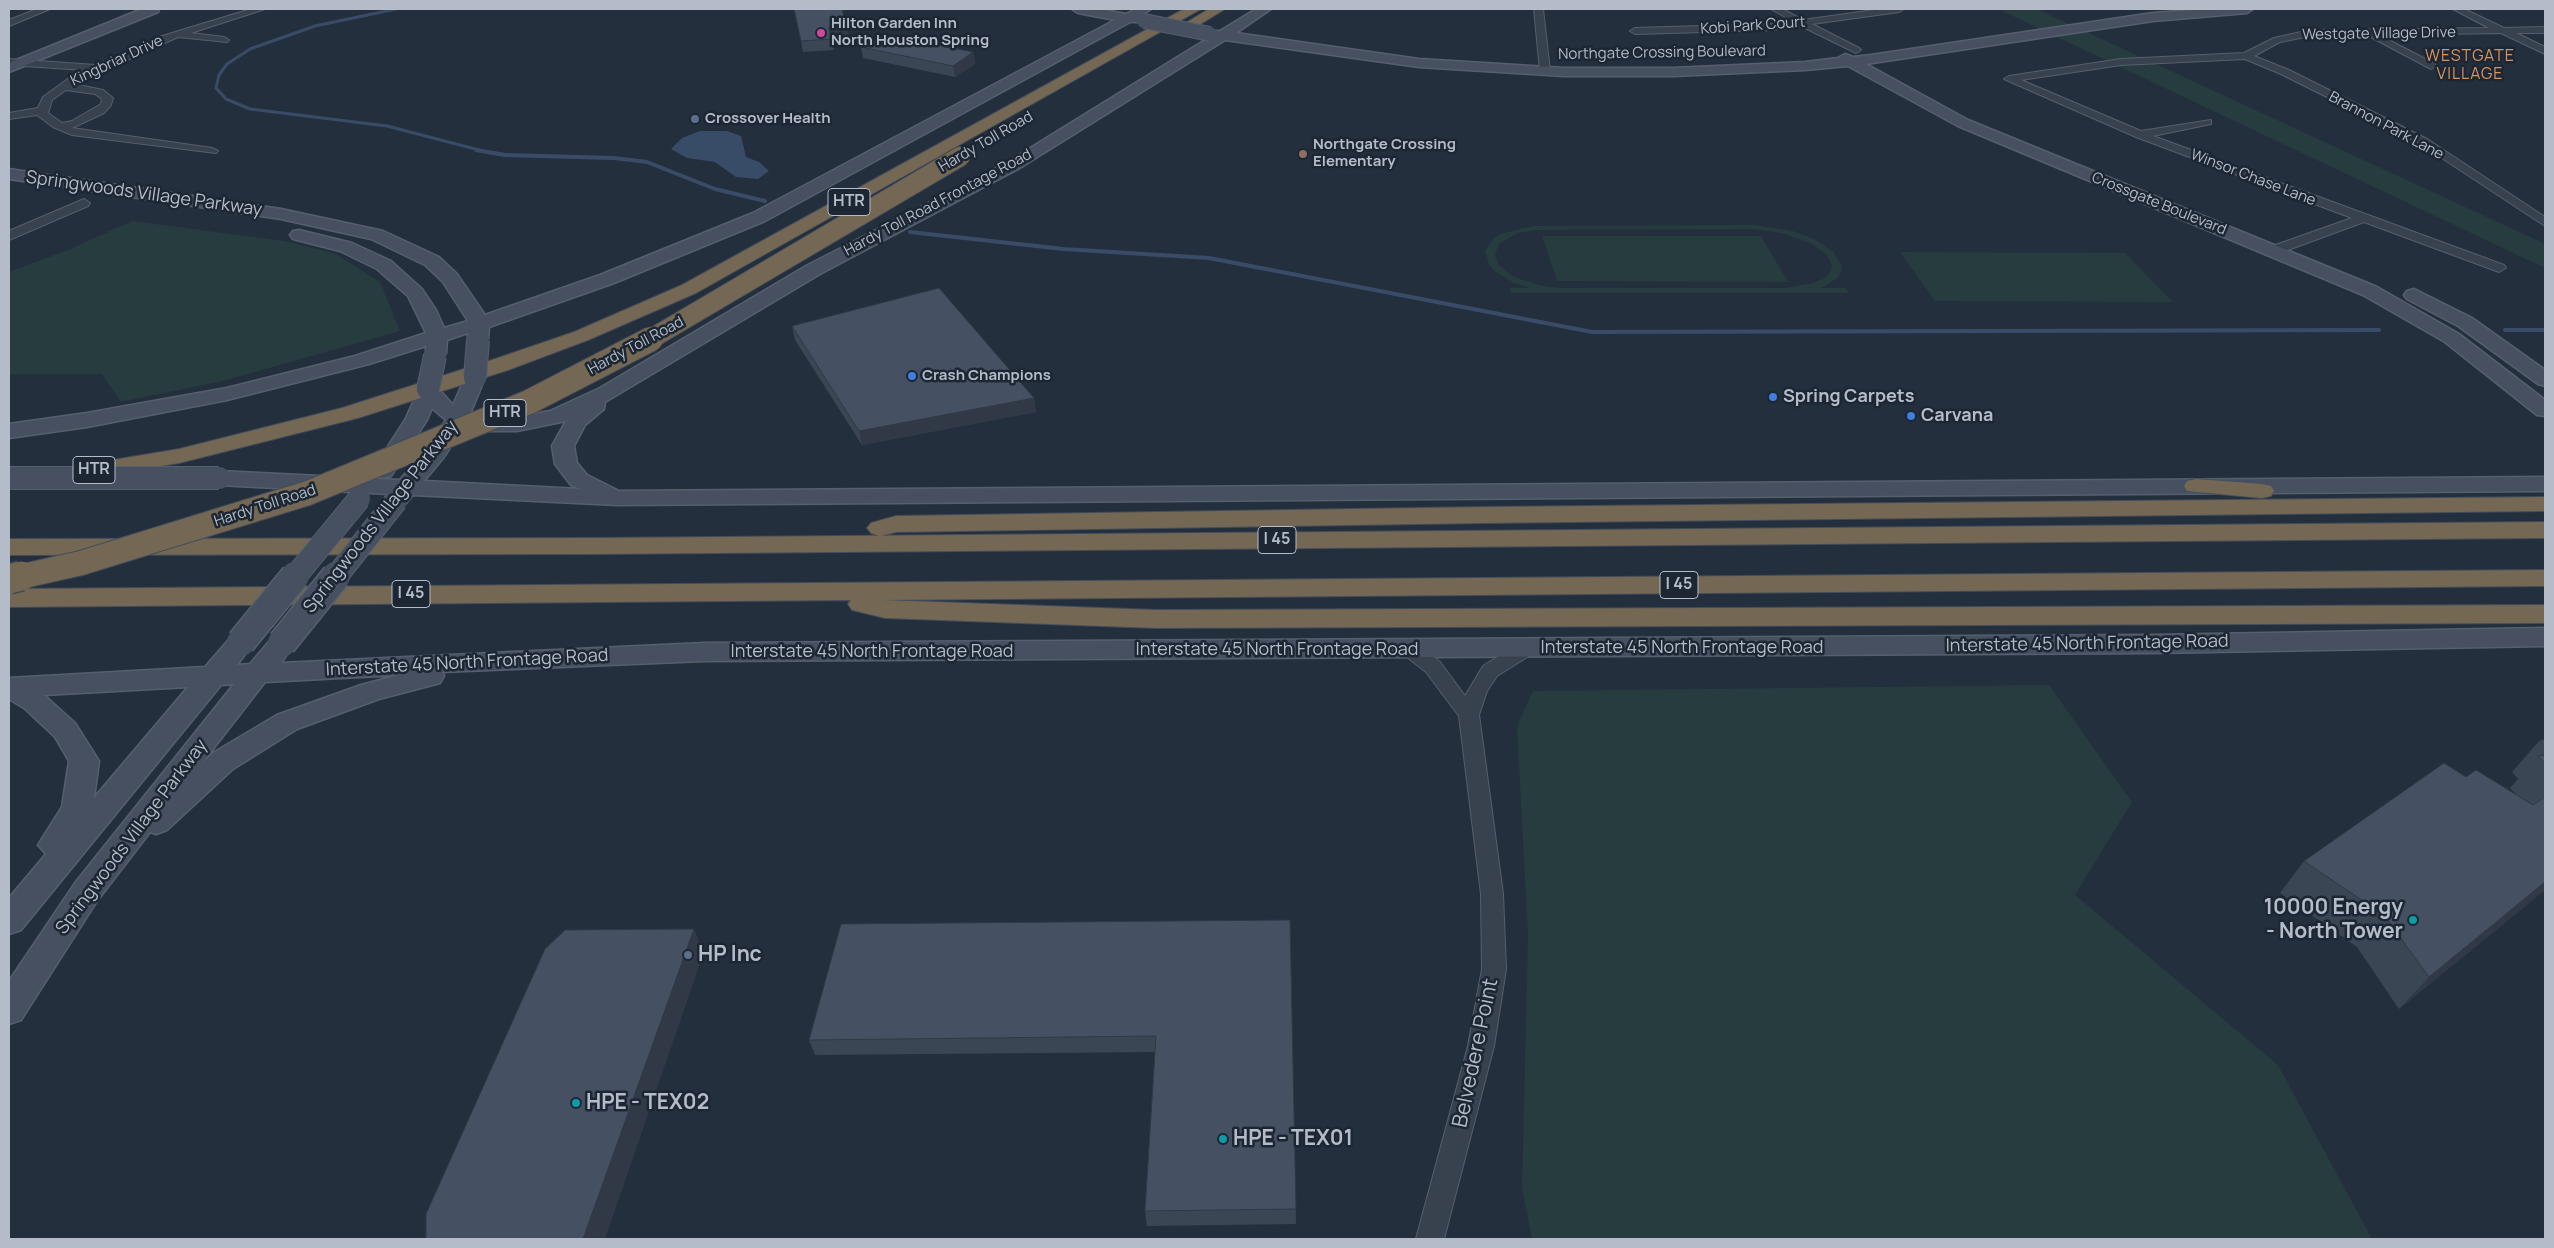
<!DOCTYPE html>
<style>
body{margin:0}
#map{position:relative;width:2554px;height:1248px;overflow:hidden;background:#242f3e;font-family:Manrope,sans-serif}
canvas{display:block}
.frame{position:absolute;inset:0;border:10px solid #b4bcc9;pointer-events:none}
</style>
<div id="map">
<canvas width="2554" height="1248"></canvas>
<div class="frame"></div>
</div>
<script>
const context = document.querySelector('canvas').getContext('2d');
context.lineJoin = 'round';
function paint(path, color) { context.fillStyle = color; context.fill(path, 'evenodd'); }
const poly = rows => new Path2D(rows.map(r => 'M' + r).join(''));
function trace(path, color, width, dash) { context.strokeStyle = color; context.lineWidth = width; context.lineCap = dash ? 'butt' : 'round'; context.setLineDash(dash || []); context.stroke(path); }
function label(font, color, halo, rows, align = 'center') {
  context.font = font + ' Manrope,sans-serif'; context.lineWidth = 5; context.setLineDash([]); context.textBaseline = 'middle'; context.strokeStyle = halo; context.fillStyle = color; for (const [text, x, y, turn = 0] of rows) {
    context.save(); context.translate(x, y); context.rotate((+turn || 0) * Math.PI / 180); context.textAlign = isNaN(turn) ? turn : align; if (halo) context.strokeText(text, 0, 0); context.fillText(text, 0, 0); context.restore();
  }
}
paint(poly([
 [1998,9,2037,9,2545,244,2545,268],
 [132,221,284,241,336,254,380,282,400,331,223,381,121,402,102,374,9,374,9,272,68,250],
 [1754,225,1793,231,1814,239,1833,251,1842,266,1841,271,1838,278,1821,288,1846,288,1849,293,1511,293,1510,288,1530,288,1514,283,1493,270,1489,264,1485,251,1493,239,1501,234,1532,226],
 [1752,229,1782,233,1812,244,1827,255,1832,265,1831,271,1823,279,1813,283,1785,288,1558,288,1539,285,1514,277,1499,265,1495,255,1499,244,1505,240,1518,233,1535,230],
 [1542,236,1761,236,1788,282,1557,281],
 [1900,252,2125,253,2173,302,1935,301],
 [2049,685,2132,802,2075,895,2278,1065,2372,1239,1532,1239,1522,1188,1528,935,1517,726,1533,691]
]), '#263c3f');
paint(poly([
 [700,131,727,131,741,136,746,157,759,162,769,171,758,179,736,177,715,162,687,158,671,149,682,138]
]), '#394c67');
trace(poly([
 [396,9,315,26,250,49,227,64,219,75,216,88,226,99,250,109,387,126,483,151]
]), '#394c67', 3);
trace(poly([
 [476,150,505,155,614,158,647,162,715,189,765,201],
 [910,232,1063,249,1209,258,1592,332,2379,330],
 [2505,330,2545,330]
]), '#394c67', 4);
const street = poly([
 [37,9,50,9,9,26,9,20,37,9],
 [251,9,265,9,191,33,224,37,229,40,227,42,178,37,74,84,103,90,113,98,111,105,104,113,72,128,212,148,218,151,216,153,72,135,53,127,37,115,9,119,9,113,38,108,43,97,72,76,85,70,9,65,9,59,96,65,159,37,251,9],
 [66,90,95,94,102,99,101,104,72,121,62,123,48,113,52,100,66,90],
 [1534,9,1543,9,1550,71,1545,74,1540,71,1534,9],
 [1771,9,1782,9,1803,20,1881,9,1904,9,1899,12,1812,24,1859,48,1861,50,1856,53,1801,26,1772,30,1635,34,1630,31,1635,28,1772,24,1792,21,1771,9],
 [2453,9,2464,9,2504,28,2545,27,2545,33,2516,33,2545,47,2545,54,2501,33,2379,35,2435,64,2436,66,2431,69,2367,35,2310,36,2280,42,2254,56,2289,70,2427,139,2545,217,2545,226,2419,143,2281,74,2245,59,2121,65,2021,80,2141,131,2211,120,2211,124,2153,136,2504,265,2506,268,2499,272,2364,222,2277,254,2267,254,2266,251,2267,248,2352,218,2136,137,2004,79,2009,76,2121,59,2244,53,2274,38,2310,30,2489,28,2453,9],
 [84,199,90,203,88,206,9,240,9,231,84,199],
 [1410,643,1417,644,1440,662,1465,696,1483,666,1518,644,1525,643,1532,644,1535,649,1532,654,1497,676,1487,691,1479,715,1503,894,1506,969,1494,1046,1444,1239,1416,1239,1468,1046,1482,969,1481,894,1459,716,1426,672,1403,654,1400,649,1403,644,1410,643]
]);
const secondary = poly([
 [142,9,159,9,158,12,9,72,9,63,142,9],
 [1072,9,1099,9,1126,14,1136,9,1151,9,1139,17,1139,22,1130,22,765,221,614,283,489,327,488,339,485,343,471,343,468,339,468,333,447,340,446,353,443,357,436,359,429,357,426,353,426,346,369,364,227,400,87,427,9,438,9,424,87,413,227,388,355,356,426,333,408,296,377,269,340,251,293,239,290,235,293,231,299,230,352,243,391,261,422,289,436,310,444,328,468,321,443,282,425,265,371,239,281,219,9,179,9,169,281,209,383,231,439,257,457,274,485,315,600,275,753,213,1115,20,1078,13,1072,9],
 [1256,9,1271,9,1236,33,1419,59,1564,68,1674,68,1805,62,1838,58,1845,54,1853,57,1871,55,2153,13,2204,9,2253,9,2247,13,2153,21,1866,64,1968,120,2377,287,2459,334,2545,400,2545,416,2537,415,2445,342,2363,295,1958,126,1848,66,1805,70,1674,76,1564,76,1419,67,1225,40,1018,169,820,274,605,402,604,409,585,425,574,446,577,463,587,475,619,491,2545,477,2545,491,617,505,413,495,406,503,398,505,390,503,386,498,389,494,219,485,211,483,207,478,211,473,219,471,400,480,427,448,446,420,432,408,427,420,391,476,383,478,375,476,372,471,405,420,421,385,428,383,435,385,453,405,465,378,468,374,475,372,482,374,485,378,470,414,485,417,517,417,550,411,600,388,806,266,1006,163,1210,37,1207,34,1209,31,1220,31,1256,9],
 [566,421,552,446,555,464,571,485,580,489,424,481,444,457,464,426,485,431,517,431,566,421],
 [2414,289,2472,318,2545,370,2545,386,2538,384,2458,326,2407,299,2404,295,2407,291,2414,289],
 [2545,628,2545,646,2154,653,704,661,442,672,444,676,440,683,379,699,297,729,233,769,167,830,156,834,150,832,97,901,21,1020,9,1024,9,981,75,883,234,684,221,685,21,930,9,934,9,898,46,854,38,845,62,807,69,761,55,737,24,708,9,699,9,678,205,667,232,636,241,633,250,636,254,642,237,665,250,664,273,637,282,634,291,637,295,643,281,663,704,643,2154,635,2545,628],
 [399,675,361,685,277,715,213,753,202,763,265,682,399,675],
 [188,687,94,798,99,761,75,723,44,695,188,687]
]);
const highway = poly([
 [1184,9,1201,9,696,293,588,340,508,370,358,418,179,463,77,480,68,478,65,473,68,468,77,466,179,449,342,408,492,360,574,332,682,285,1184,9],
 [1209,9,1225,9,1186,33,1181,34,1174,30,1209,9],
 [2196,479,2262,484,2271,486,2274,491,2271,496,2262,498,2187,491,2184,486,2187,481,2196,479],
 [2545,497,2545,511,1484,523,896,532,880,536,871,533,867,528,871,523,896,516,1484,507,2545,497],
 [2545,522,2545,538,597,554,9,555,9,539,597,538,2545,522],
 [2545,570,2545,586,882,600,1156,610,2545,605,2545,623,1156,628,885,618,852,610,848,604,851,600,9,607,9,589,2545,570]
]);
trace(street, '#565f6c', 2);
trace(secondary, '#565f6c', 3);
trace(highway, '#434c59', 2);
paint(street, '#38414e');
paint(secondary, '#465061');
paint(highway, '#746855');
const secondaryBridgeFar2 = poly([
 [1144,21,1210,34]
]);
const secondaryBridgeFar1 = poly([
 [475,378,478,340],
 [428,389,435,356],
 [9,478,219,478],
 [294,578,359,499],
 [335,578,396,501]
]);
const secondaryBridge = poly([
 [241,642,295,576],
 [282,643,336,576]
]);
const highwayBridgeFar2 = poly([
 [649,340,961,156]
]);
const highwayBridgeFar1 = poly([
 [15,578,81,563,308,493,529,402,651,339]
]);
const highwayBridge = poly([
 [9,579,21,576]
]);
trace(secondaryBridgeFar2, '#565f6c', 16, []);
trace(secondaryBridgeFar1, '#565f6c', 24, []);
trace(secondaryBridge, '#565f6c', 31, []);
trace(highwayBridgeFar2, '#434c59', 21, []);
trace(highwayBridgeFar1, '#434c59', 26, []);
trace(highwayBridge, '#434c59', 32, []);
trace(secondaryBridgeFar2, '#465061', 14);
trace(secondaryBridgeFar1, '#465061', 22);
trace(secondaryBridge, '#465061', 28);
trace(highwayBridgeFar2, '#746855', 19);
trace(highwayBridgeFar1, '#746855', 24);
trace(highwayBridge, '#746855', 29);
paint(poly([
 [849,36,831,38,834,50,803,52,801,41],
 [861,47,973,52,975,64,955,77,863,58],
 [792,326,1034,398,1036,412,862,445,795,340],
 [2540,740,2545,740,2545,890,2399,1009,2357,947,2280,893,2304,861,2466,777,2517,795,2510,788,2518,779,2512,772],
 [1290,920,1296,1224,1147,1226,1145,1211,1155,1052,815,1055,809,1040]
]), '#3b4654');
paint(poly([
 [846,25,849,36,831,38,829,27],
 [973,52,975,64,955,77,953,66],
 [1034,398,1036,412,862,445,859,431],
 [2545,882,2545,890,2399,1009,2429,977],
 [694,929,704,952,605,1239,583,1239]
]), '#303945');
const building = poly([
 [794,9,842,9,846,25,829,27,831,39,801,41,794,9],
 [886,35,973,52,953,66,861,47,886,35],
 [939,288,1034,398,859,431,792,326,939,288],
 [2540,740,2545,740,2545,746,2540,740],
 [2545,755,2545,763,2538,756,2545,755],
 [2444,763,2466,777,2476,770,2533,805,2545,797,2545,882,2429,977,2384,915,2304,861,2444,763],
 [1290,920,1296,1209,1145,1211,1156,1036,809,1040,841,924,1290,920],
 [694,929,583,1239,426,1239,426,1214,545,949,565,930,694,929]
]);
paint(building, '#455162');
trace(building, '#303945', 1);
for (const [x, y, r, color] of [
 [821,33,5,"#d1479c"],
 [695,119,5,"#5c6f8a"],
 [1303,154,5,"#8d6e63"],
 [912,376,5,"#3f7fe0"],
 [1773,397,5,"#3f7fe0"],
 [1911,416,5,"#3f7fe0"],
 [2413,920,5,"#0f9aa8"],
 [688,955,5,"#5c6f8a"],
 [576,1103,5,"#0f9aa8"],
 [1223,1139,5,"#0f9aa8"]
]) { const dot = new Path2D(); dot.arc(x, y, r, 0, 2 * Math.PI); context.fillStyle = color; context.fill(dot); trace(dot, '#1d2633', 2); }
label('bold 15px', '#b4bcc9', '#1d2633', [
 ["Hilton Garden Inn",831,24],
 ["North Houston Spring",831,41],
 ["Crossover Health",705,119],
 ["Northgate Crossing",1313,145],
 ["Elementary",1313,162],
 ["Crash Champions",922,376]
], 'left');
label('15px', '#b4bcc9', '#1d2633', [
 ["Kobi Park Court",1753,26,-4],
 ["Westgate Village Drive",2379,34,-1],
 ["Northgate Crossing Boulevard",1662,53,-1],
 ["Kingbriar Drive",117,61,-25],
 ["Brannon Park Lane",2386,126,28],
 ["Hardy Toll Road",986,142,-30],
 ["Winsor Chase Lane",2253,178,21],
 ["Hardy Toll Road Frontage Road",938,203,-28],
 ["Crossgate Boulevard",2159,204,22],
 ["Hardy Toll Road",636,346,-28],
 ["Hardy Toll Road",265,506,-18]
]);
context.letterSpacing = '1px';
label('16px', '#d59563', '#1d2633', [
 ["WESTGATE",2470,57],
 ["VILLAGE",2470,75]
]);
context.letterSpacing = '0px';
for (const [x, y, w] of [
 [849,202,42],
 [505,413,42],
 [94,470,42],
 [1277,540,38],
 [1679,585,38],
 [411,594,38]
]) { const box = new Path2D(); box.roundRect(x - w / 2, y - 13.5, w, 27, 4); context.fillStyle = '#1d2633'; context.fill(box); trace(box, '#b4bcc9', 1); }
label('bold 16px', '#b4bcc9', null, [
 ["HTR",849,202],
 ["HTR",505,413],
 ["HTR",94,470],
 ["I 45",1277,540],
 ["I 45",1679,585],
 ["I 45",411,594]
]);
label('18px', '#b4bcc9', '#1d2633', [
 ["Springwoods Village Parkway",144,194,8],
 ["Springwoods Village Parkway",381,517,-52],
 ["Interstate 45 North Frontage Road",2087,644,-1],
 ["Interstate 45 North Frontage Road",1682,648],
 ["Interstate 45 North Frontage Road",1277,650],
 ["Interstate 45 North Frontage Road",872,652],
 ["Interstate 45 North Frontage Road",467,663,-3],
 ["Springwoods Village Parkway",132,837,-53]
]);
label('bold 18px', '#b4bcc9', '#1d2633', [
 ["Spring Carpets",1783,397],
 ["Carvana",1921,416]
], 'left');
label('bold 21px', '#b4bcc9', '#1d2633', [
 ["10000 Energy",2403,908,"right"],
 ["- North Tower",2403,932,"right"],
 ["HP Inc",698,955],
 ["HPE - TEX02",586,1103],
 ["HPE - TEX01",1233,1139]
], 'left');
label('21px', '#b4bcc9', '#1d2633', [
 ["Belvedere Point",1476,1053,-78]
]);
</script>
